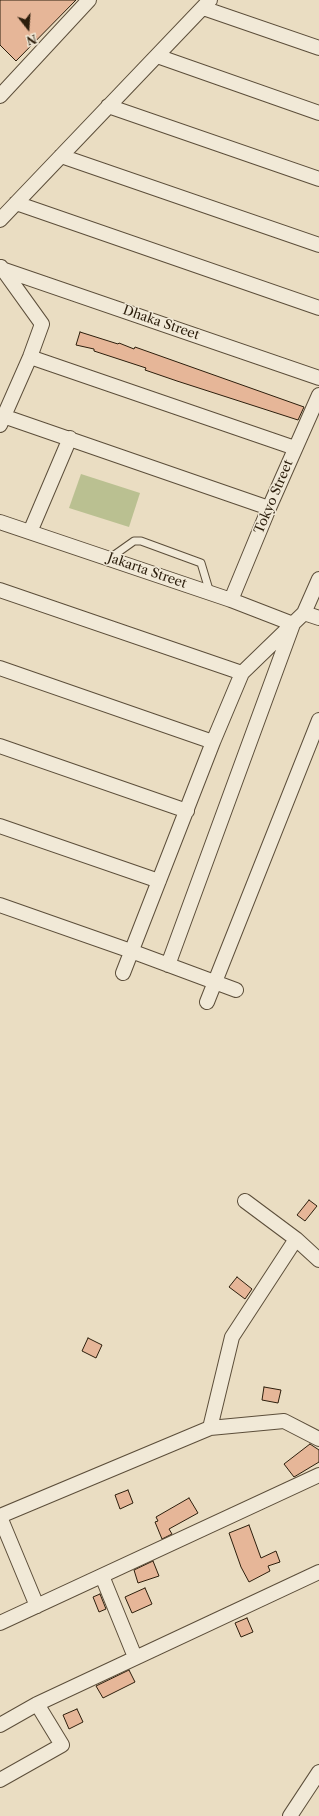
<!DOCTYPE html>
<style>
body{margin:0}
#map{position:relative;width:319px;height:1816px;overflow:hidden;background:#eaddc2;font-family:"Libre Caslon Text",serif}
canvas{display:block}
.north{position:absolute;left:8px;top:8px;width:40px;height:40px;-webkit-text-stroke:3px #f1e9d7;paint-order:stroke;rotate:163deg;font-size:11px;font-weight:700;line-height:16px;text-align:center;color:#2c1e0c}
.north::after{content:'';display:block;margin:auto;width:14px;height:18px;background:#2c1e0c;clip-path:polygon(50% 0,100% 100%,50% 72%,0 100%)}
</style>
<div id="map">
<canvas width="319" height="1816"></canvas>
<div class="north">N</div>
</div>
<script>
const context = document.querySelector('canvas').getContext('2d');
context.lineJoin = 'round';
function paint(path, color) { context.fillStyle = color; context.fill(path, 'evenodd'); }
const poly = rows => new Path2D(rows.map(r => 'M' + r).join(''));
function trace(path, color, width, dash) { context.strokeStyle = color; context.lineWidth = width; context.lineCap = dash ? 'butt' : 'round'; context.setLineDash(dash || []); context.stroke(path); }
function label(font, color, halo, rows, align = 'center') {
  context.font = font + ' "Libre Caslon Text",serif'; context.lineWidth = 3; context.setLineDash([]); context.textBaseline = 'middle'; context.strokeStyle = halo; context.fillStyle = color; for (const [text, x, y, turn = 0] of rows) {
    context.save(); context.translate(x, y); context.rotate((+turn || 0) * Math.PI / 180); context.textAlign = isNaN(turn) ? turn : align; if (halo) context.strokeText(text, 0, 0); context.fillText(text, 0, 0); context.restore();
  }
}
paint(poly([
 [81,474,140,493,129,527,69,508]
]), '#bac091');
const building = poly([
 [0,0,76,0,16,61,0,45,0,0],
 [80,332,118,344,119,343,134,349,135,347,304,407,298,420,177,381,145,370,146,368,94,351,94,349,76,345,80,332],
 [309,1200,317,1206,305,1221,297,1215,309,1200],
 [237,1277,252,1289,245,1299,229,1287,237,1277],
 [88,1338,102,1345,96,1358,82,1351,88,1338],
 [264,1387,281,1390,278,1403,262,1400,264,1387],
 [310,1444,319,1450,319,1462,294,1477,284,1464,310,1444],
 [128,1490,133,1503,120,1509,115,1495,128,1490],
 [189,1498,198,1513,169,1529,172,1534,162,1539,155,1522,158,1521,156,1517,189,1498],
 [249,1525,261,1558,276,1551,280,1562,268,1566,270,1571,249,1582,241,1567,229,1533,249,1525],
 [153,1561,159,1576,138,1583,134,1570,153,1561],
 [145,1588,152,1604,132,1613,125,1597,145,1588],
 [100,1594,106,1609,99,1612,93,1597,100,1594],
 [247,1618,253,1632,241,1637,235,1623,247,1618],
 [129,1670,135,1682,103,1698,96,1686,129,1670],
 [77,1709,83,1722,69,1729,63,1715,77,1709]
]);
paint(building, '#e6b698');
trace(building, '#2c1e0c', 1);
const lane = poly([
 [110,558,134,541,141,541,201,563,210,593]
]);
const street = poly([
 [203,8,319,48],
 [157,56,319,113],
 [0,96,89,0],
 [108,106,319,179],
 [61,156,319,245],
 [16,203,319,308],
 [0,220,210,0],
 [2,269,319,378],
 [30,357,295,448],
 [3,416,269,508],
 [0,425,30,357,42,324,1,267],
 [0,522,231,600,293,624,168,965],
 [30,532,70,438],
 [0,590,242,673],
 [231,600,269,508,319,395],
 [304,613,319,618],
 [0,668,213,742],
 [0,746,187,811],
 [0,826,159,881],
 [0,905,131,951,236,990],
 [123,973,213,742,242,673,304,613,319,579],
 [207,1002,319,720],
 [245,1201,296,1239],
 [210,1428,232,1337,296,1239,319,1260],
 [0,1516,210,1428,284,1421,319,1439],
 [0,1517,37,1606],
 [102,1576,135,1657],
 [0,1623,319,1475],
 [0,1725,37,1704,319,1572],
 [0,1780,62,1745,37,1704],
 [290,1816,319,1772]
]);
trace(lane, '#5c4e3a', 9);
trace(street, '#5c4e3a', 16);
trace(lane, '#f1e9d7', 7);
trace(street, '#f1e9d7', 14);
label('13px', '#2c1e0c', '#f1e9d7', [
 ["Dhaka Street",161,323,19],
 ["Tokyo Street",274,497,-67],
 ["Jakarta Street",147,571,19]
]);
</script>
